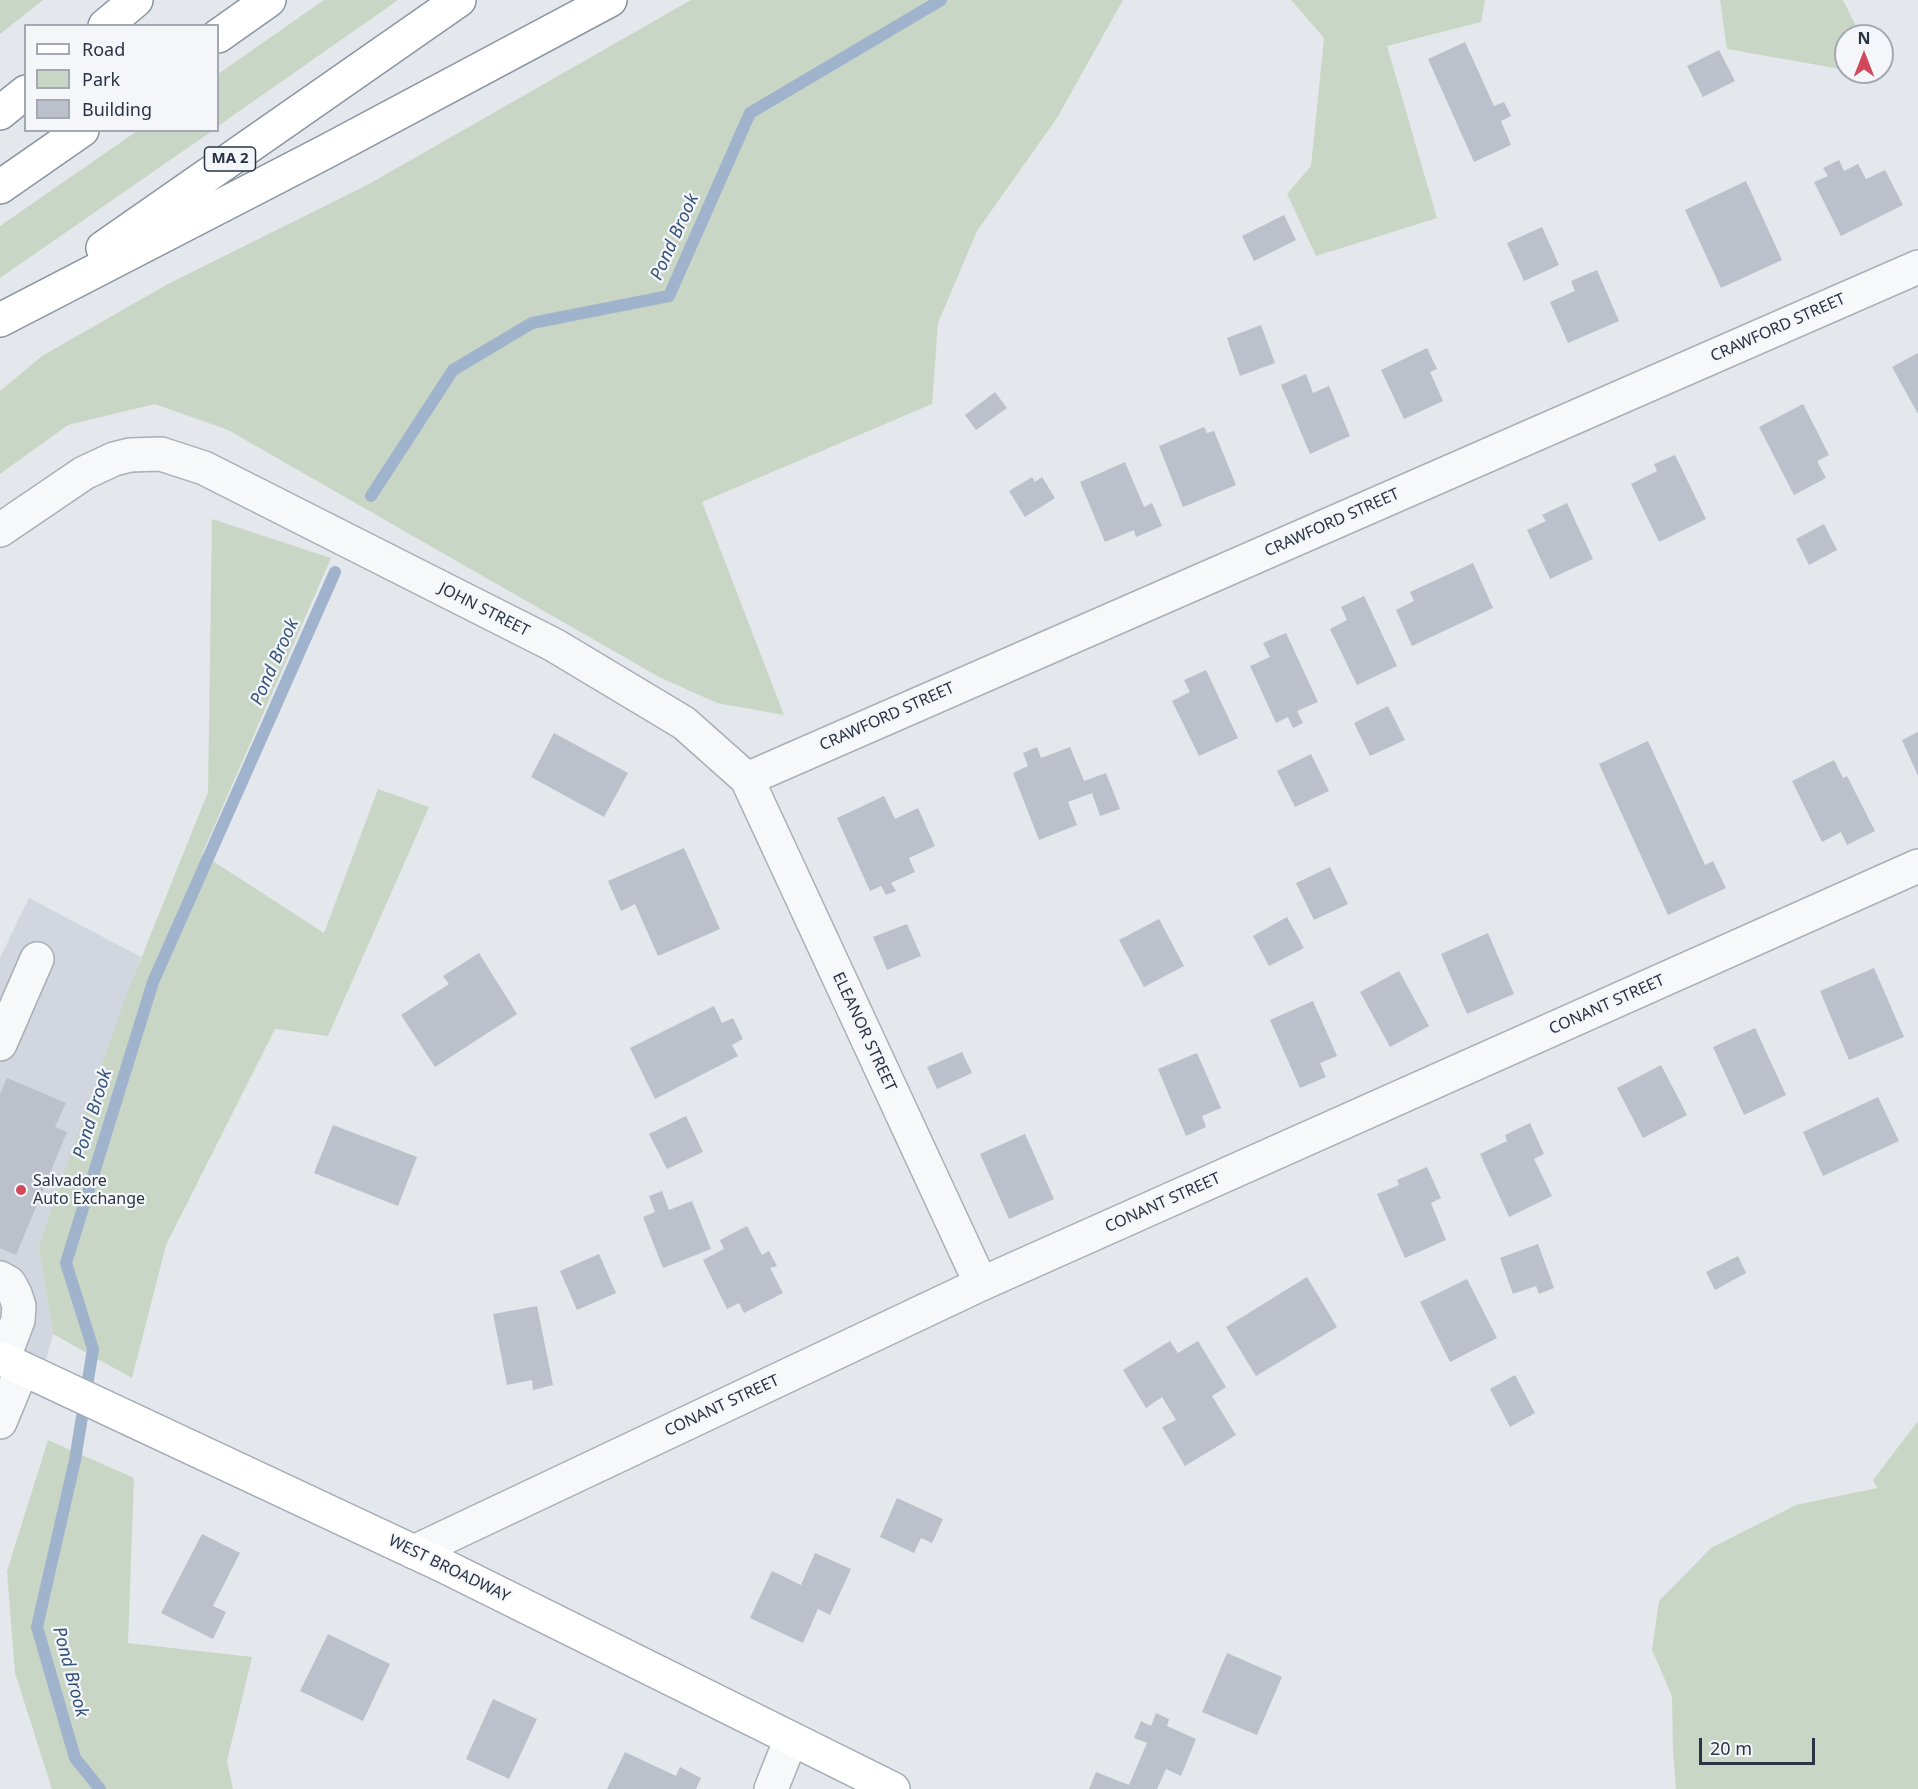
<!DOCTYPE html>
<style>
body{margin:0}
#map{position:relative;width:1918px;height:1789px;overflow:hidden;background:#e4e7ec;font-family:"Noto Sans",sans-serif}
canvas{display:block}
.legend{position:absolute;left:24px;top:24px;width:195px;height:108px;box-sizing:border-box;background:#f4f6f9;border:2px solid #a4a8b1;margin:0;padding:8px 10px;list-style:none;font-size:18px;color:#2b3445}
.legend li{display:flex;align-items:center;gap:12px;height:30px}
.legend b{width:30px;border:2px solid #a4a8b1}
.north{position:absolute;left:1834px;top:24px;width:60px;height:60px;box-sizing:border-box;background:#f4f6f9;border:2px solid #a4a8b1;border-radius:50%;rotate:0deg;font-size:16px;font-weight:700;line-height:24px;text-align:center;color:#2b3445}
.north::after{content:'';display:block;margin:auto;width:21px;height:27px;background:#d1495b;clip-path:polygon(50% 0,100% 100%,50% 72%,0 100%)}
.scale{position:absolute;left:1699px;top:1738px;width:116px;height:27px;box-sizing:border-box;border:3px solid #2b3445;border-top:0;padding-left:8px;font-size:18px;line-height:21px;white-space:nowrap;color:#2b3445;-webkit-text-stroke:4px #f4f6f9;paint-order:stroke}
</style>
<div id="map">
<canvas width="1918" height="1789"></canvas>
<ul class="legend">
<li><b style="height:8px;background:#fff"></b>Road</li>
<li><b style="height:16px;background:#c9d6c5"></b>Park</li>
<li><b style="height:16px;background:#bbc0ca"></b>Building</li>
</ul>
<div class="north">N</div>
<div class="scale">20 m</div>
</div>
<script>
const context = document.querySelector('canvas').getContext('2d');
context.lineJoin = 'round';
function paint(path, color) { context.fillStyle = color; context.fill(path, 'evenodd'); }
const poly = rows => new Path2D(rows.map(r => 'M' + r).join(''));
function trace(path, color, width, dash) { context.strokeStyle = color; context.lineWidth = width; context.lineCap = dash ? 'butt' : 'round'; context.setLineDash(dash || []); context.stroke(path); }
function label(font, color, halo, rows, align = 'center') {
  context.font = font + ' "Noto Sans",sans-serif'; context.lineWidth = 4.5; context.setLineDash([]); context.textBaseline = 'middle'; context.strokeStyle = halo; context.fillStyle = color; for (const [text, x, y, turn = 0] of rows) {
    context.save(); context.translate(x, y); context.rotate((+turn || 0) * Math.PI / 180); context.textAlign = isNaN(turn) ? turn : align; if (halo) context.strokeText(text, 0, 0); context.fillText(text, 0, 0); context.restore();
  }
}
paint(poly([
 [29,898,141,957,39,1245,53,1334,41,1378,0,1358,0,958]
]), '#d2d6de');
paint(poly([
 [0,0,43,0,0,34],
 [324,0,398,0,218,126,218,74],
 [691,0,1123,0,1057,118,977,231,938,323,932,404,702,502,784,715,717,703,659,677,228,430,155,404,68,425,0,474,0,391,42,356,168,284,369,184],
 [1291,0,1485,0,1481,22,1387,46,1437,218,1316,256,1287,194,1311,166,1324,38],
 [1720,0,1843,0,1861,36,1846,36,1846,70,1727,49],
 [137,131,212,131,0,278,0,226],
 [212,519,331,558,202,854,324,933,378,789,429,807,328,1036,275,1029,166,1245,132,1378,53,1334,39,1245,126,996,208,792],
 [1918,1421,1918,1789,1676,1789,1673,1751,1672,1696,1652,1650,1659,1601,1711,1548,1796,1505,1877,1488,1873,1480],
 [48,1440,134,1478,128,1643,252,1657,227,1761,233,1789,52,1789,15,1673,7,1571]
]), '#c9d6c5');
trace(poly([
 [371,496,453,370,532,323,669,296,750,113,941,0],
 [100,1789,75,1758,37,1627,75,1460,93,1349,66,1263,153,982,335,572]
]), '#9fb4cc', 12);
paint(poly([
 [1465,42,1494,106,1504,102,1511,116,1501,121,1511,145,1474,162,1428,59],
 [1719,50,1735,81,1703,97,1687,66],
 [1839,160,1844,171,1858,164,1866,179,1885,170,1903,205,1841,236,1814,182,1828,176,1823,168],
 [1746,181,1782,260,1721,288,1685,210],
 [1284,215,1296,240,1254,261,1242,236],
 [1542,227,1559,265,1524,281,1507,243],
 [1597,270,1619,321,1568,343,1550,302,1575,291,1571,281],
 [1261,325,1275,363,1240,376,1227,338],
 [1427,348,1437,369,1430,372,1443,401,1404,419,1381,370],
 [1918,353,1918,414,1892,367],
 [1306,374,1313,393,1329,386,1350,436,1310,454,1281,385],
 [995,392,1007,408,976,430,965,415],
 [1803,404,1829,455,1817,461,1826,478,1794,495,1759,427],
 [1204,427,1207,433,1214,431,1236,485,1183,507,1159,446],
 [1675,455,1706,519,1659,542,1631,484,1657,471,1654,464],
 [1125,462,1144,507,1152,503,1162,526,1136,537,1134,530,1105,542,1080,482],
 [1032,477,1035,482,1042,477,1055,498,1025,517,1009,491],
 [1567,503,1593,559,1550,579,1527,530,1546,521,1542,515],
 [1824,524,1837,550,1809,565,1796,539],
 [1473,563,1493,608,1412,646,1396,610,1414,601,1410,592],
 [1364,596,1397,666,1357,685,1330,629,1347,620,1341,607],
 [1286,633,1318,702,1297,711,1303,723,1293,728,1288,717,1276,723,1250,666,1270,657,1263,643],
 [1206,670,1238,738,1199,756,1172,701,1190,692,1184,680],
 [1388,706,1405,740,1370,756,1354,723],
 [1918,732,1918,776,1902,740],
 [554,733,628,773,604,817,531,777],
 [1648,741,1705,865,1713,861,1726,888,1668,915,1599,764],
 [1037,747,1041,758,1070,747,1084,781,1106,773,1120,809,1100,816,1092,793,1068,802,1077,825,1039,840,1013,773,1028,766,1023,753],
 [1311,754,1329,791,1295,807,1277,771],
 [1834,760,1843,778,1847,776,1875,831,1847,845,1841,832,1822,842,1792,781],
 [884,796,895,819,918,808,935,846,909,858,915,872,891,883,896,891,886,895,881,886,870,891,837,818],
 [684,848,720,929,658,956,635,904,621,911,608,881],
 [1330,867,1348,904,1314,920,1296,883],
 [1287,917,1304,948,1269,966,1253,936],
 [1159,919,1184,966,1144,987,1119,940],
 [907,924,921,956,887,970,873,937],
 [1488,933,1514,994,1467,1014,1441,954],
 [479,953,517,1014,435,1067,401,1015,449,984,443,976],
 [1874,968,1904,1037,1849,1060,1820,991],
 [1399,971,1429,1026,1390,1047,1360,992],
 [1313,1001,1337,1056,1320,1063,1326,1077,1300,1088,1270,1020],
 [714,1006,722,1023,733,1018,743,1039,732,1045,738,1056,655,1099,630,1048],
 [1755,1028,1786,1095,1744,1115,1713,1047],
 [962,1052,972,1073,937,1089,927,1067],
 [1197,1053,1221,1108,1202,1116,1206,1127,1186,1136,1158,1069],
 [1661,1065,1687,1115,1643,1138,1617,1088],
 [7,1078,66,1103,55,1127,67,1132,16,1255,0,1248,0,1094],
 [1878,1097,1899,1141,1823,1176,1803,1132],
 [686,1116,703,1152,667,1169,649,1134],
 [1530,1123,1544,1154,1534,1159,1552,1196,1509,1217,1480,1154,1507,1141,1505,1135],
 [333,1125,417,1157,398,1206,314,1173],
 [1025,1134,1054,1199,1009,1219,980,1154],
 [1427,1167,1441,1198,1431,1203,1446,1240,1405,1258,1377,1194,1399,1185,1397,1180],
 [662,1191,669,1210,692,1201,711,1249,663,1268,643,1217,655,1212,649,1196],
 [747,1226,762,1255,769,1251,777,1266,770,1268,783,1293,744,1313,739,1303,727,1309,703,1260,724,1249,720,1240],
 [1538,1244,1554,1288,1539,1294,1536,1286,1513,1294,1500,1258],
 [599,1254,616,1293,577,1310,560,1271],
 [1738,1256,1746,1273,1715,1290,1706,1272],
 [1307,1277,1337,1327,1256,1376,1226,1327],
 [1467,1279,1497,1338,1450,1362,1420,1302],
 [537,1306,553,1385,533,1390,532,1380,507,1385,493,1314],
 [1170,1341,1178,1353,1198,1341,1226,1387,1212,1396,1236,1435,1185,1466,1162,1427,1176,1420,1162,1397,1146,1408,1123,1370],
 [1515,1375,1535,1413,1510,1427,1490,1389],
 [897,1498,943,1519,932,1543,921,1538,914,1553,880,1537],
 [202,1534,240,1553,213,1606,226,1612,213,1639,161,1613],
 [815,1553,851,1569,830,1615,818,1609,803,1643,750,1618,772,1571,801,1585],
 [328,1634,390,1664,363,1721,300,1691],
 [1227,1653,1282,1677,1257,1735,1202,1712],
 [493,1699,537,1719,509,1779,466,1759],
 [1156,1713,1169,1719,1167,1726,1196,1739,1181,1776,1166,1769,1157,1789,1089,1789,1096,1772,1129,1785,1147,1743,1134,1738,1141,1721,1151,1726],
 [625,1752,676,1776,680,1767,701,1778,696,1789,607,1789]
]), '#bbc0ca');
const minor = poly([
 [0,530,84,473,114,459,130,455,161,454,204,468,554,645,684,723,747,779,981,1284],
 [747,779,1918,267],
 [0,1044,37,959],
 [0,1278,9,1283,15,1294,19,1306,18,1320,3,1360],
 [0,1422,22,1369],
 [414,1552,981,1284,1918,866],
 [771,1789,791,1739]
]);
const major = poly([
 [0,1358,442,1565,893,1789]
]);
const highway = poly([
 [105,26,136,0],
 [218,36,269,0],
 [0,113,26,92],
 [0,187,82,130],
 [103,248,459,0],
 [0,320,327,151,610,0]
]);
trace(minor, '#a9aeb7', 36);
trace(major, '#a3abb8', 36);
trace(highway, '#8b94a3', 36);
trace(minor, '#f7f8fa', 33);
trace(major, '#fff', 33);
trace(highway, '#fff', 33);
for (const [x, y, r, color] of [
 [21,1190,6,"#d1495b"]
]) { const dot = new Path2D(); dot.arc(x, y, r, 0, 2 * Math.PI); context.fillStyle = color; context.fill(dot); trace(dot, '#f4f6f9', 2); }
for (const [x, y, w] of [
 [230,159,51]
]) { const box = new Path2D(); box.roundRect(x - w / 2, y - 12, w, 24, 4.5); context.fillStyle = '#f4f6f9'; context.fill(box); trace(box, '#2b3445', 1.5); }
label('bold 15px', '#2b3445', null, [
 ["MA 2",230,159]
]);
label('16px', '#2b3445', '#f4f6f9', [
 ["CRAWFORD STREET",1778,328,-24],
 ["CRAWFORD STREET",1332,523,-24],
 ["JOHN STREET",484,610,27],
 ["CRAWFORD STREET",887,717,-24],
 ["CONANT STREET",1607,1005,-24],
 ["ELEANOR STREET",864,1032,65],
 ["CONANT STREET",1163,1203,-24],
 ["CONANT STREET",722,1406,-25],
 ["WEST BROADWAY",449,1569,26]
]);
label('16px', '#2b3445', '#f4f6f9', [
 ["Salvadore",33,1181],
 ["Auto Exchange",33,1199]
], 'left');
label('italic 18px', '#34527a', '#f4f6f9', [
 ["Pond Brook",675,237,-66],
 ["Pond Brook",275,662,-66],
 ["Pond Brook",93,1114,-73],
 ["Pond Brook",70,1672,75]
]);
</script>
